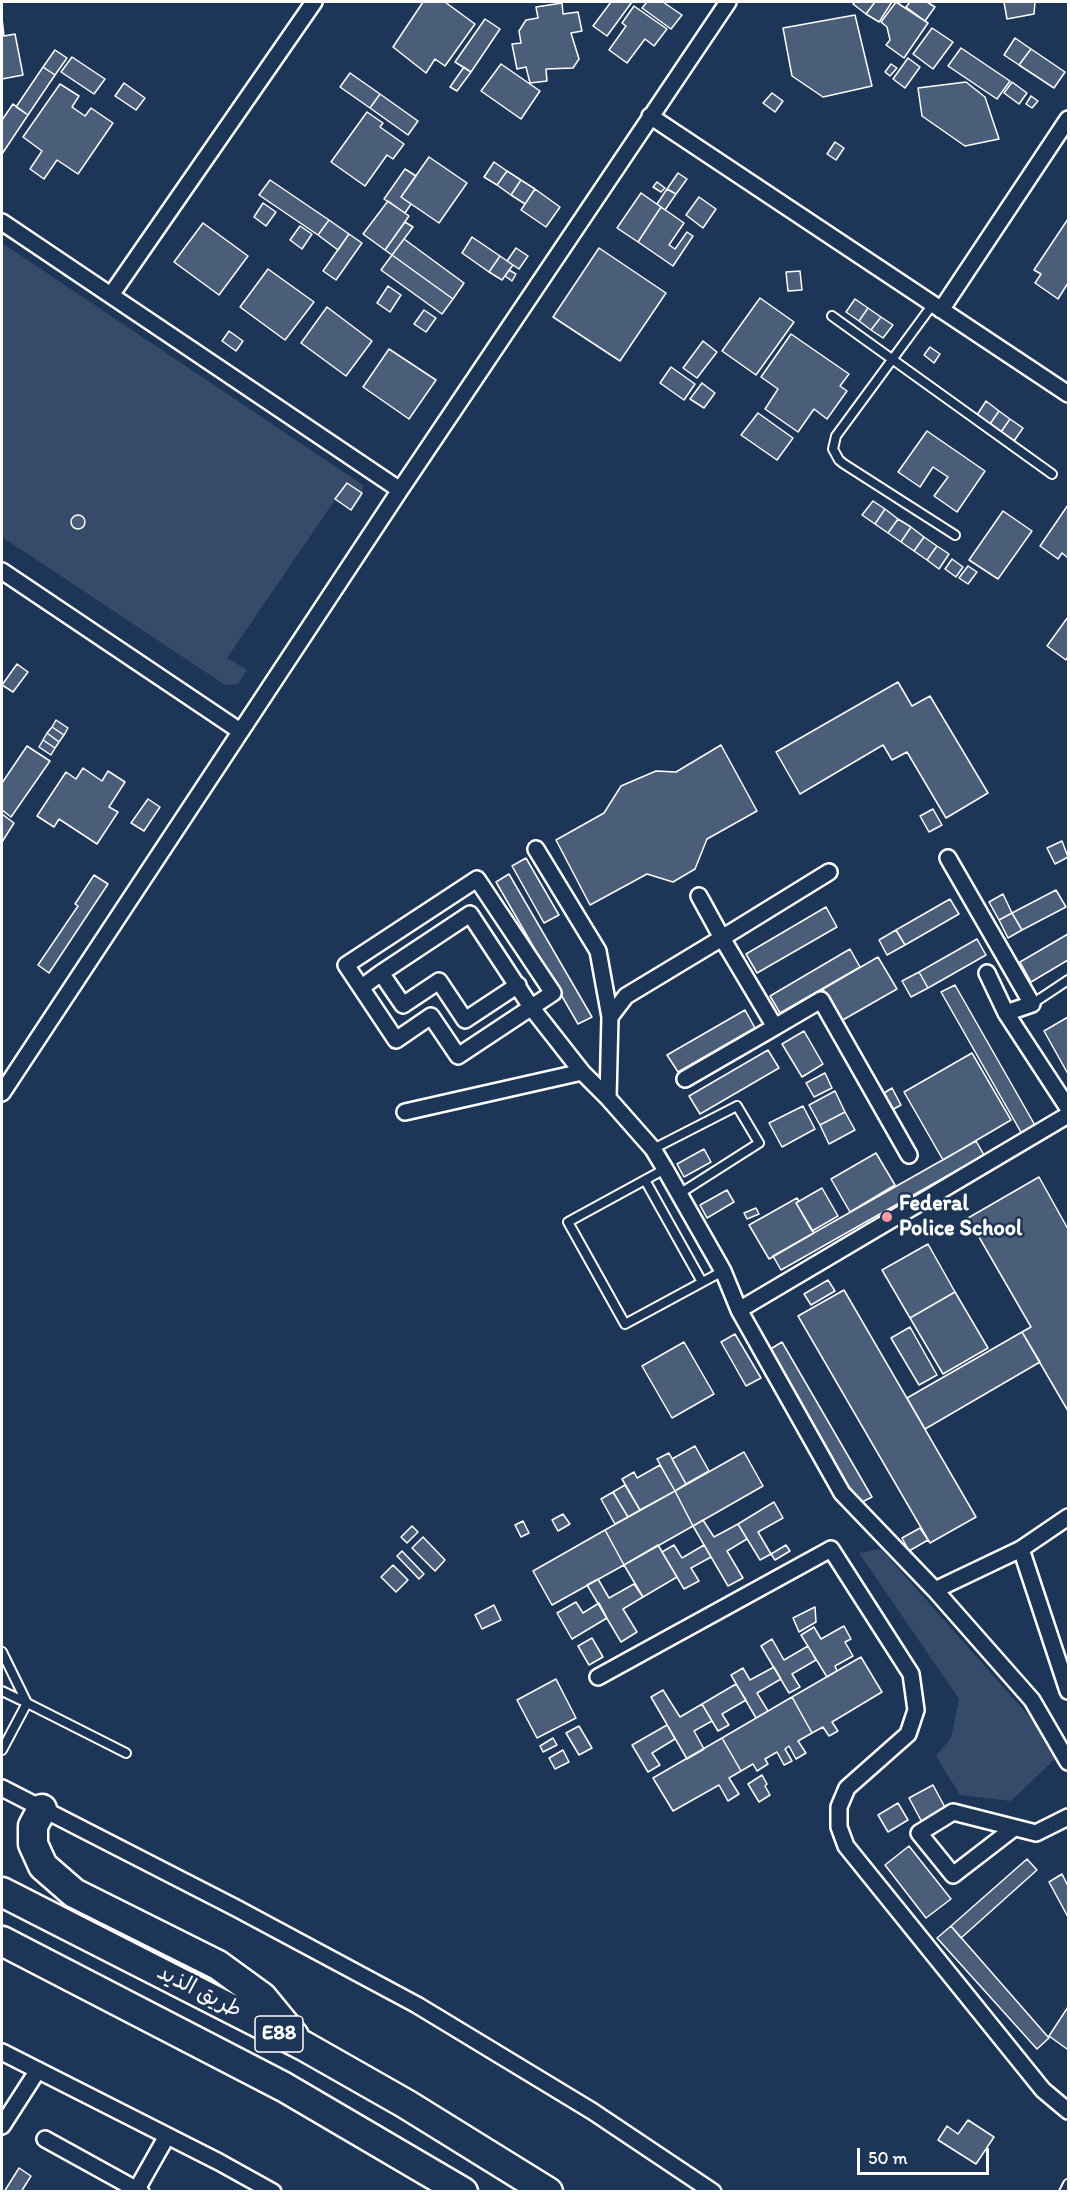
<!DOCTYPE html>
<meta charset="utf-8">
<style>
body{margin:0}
#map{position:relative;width:1070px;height:2193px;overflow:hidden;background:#1d3557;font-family:Itim,sans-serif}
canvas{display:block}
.frame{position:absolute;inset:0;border:3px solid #fff;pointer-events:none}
.scale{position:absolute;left:857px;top:2148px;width:132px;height:27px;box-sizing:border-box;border:3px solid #fff;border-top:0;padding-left:8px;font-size:18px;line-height:21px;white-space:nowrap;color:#fff;-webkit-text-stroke:4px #1d3557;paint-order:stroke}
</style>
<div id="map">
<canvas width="1070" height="2193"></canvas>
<div class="frame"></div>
<div class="scale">50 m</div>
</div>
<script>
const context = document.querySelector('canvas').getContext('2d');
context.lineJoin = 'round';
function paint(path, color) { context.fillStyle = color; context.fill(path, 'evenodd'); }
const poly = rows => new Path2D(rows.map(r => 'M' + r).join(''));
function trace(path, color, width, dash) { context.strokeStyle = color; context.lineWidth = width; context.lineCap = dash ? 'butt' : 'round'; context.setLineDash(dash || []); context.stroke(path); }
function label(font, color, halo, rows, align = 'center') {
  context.font = font + ' Itim,"Playpen Sans Arabic",sans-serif'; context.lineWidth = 5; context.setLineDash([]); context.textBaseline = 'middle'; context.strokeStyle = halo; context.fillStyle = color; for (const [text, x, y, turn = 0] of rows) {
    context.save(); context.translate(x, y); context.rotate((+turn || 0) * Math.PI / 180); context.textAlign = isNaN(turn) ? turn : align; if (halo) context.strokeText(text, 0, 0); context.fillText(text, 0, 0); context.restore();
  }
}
paint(poly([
 [2,243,363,485,362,498,351,511,335,500,227,658,247,670,238,684,225,685,2,537],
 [881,1549,1035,1723,1055,1759,1011,1801,960,1795,936,1756,951,1738,959,1699,859,1553]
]), '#364b69');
const building = poly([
 [423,2,445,2,475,24,445,66,435,59,426,73,393,47,423,2],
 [611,2,632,2,607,36,593,26,611,2],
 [647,2,663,2,682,15,671,29,642,8,647,2],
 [855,2,875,2,866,14,853,4,855,2],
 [875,2,892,2,879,22,866,14,875,2],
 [896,2,928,23,904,58,886,45,890,40,887,27,881,22,896,2],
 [910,2,927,2,935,7,925,21,906,7,910,2],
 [1004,2,1035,2,1034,14,1007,19,1004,2],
 [562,3,563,14,578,12,582,31,571,33,579,59,573,68,546,69,547,81,530,83,526,67,517,69,512,44,521,43,519,31,526,20,538,18,536,7,562,3],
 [634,6,667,29,654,46,645,39,627,63,609,50,626,26,622,23,634,6],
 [855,15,872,86,823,97,792,76,783,28,855,15],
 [2,18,4,36,15,34,23,75,2,79,2,18],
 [485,19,500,29,471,72,455,62,485,19],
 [932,28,953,42,933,69,913,54,932,28],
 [1015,38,1031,49,1019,65,1004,55,1015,38],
 [961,48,1010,81,997,99,948,66,961,48],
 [1031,49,1065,72,1054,88,1019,65,1031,49],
 [55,50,67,58,55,75,43,67,55,50],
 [72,57,105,79,94,94,61,72,72,57],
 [908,58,920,67,905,88,893,79,908,58],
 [501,64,540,91,521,119,481,91,501,64],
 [891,64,897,68,890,76,885,72,891,64],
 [43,67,55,75,28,115,16,107,43,67],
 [464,67,471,72,457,91,450,87,464,67],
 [350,73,380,94,370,108,340,87,350,73],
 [966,82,985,97,999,139,965,146,922,116,918,88,966,82],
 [1012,82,1027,93,1019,104,1004,93,1012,82],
 [124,83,145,98,136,110,115,96,124,83],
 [60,84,79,96,72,107,85,116,91,108,113,123,78,174,57,160,44,179,30,169,42,151,23,137,60,84],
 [772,93,783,101,775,112,763,103,772,93],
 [380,94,418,121,408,135,370,108,380,94],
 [1031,96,1038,101,1032,108,1026,104,1031,96],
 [13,104,28,115,2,154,2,120,13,104],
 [367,112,383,123,380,127,404,144,393,159,387,155,365,186,331,162,367,112],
 [835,142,844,148,836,160,827,154,835,142],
 [429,157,467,183,439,223,401,197,429,157],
 [494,162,507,171,497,185,484,177,494,162],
 [405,169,416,176,401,197,411,204,405,213,384,199,405,169],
 [507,171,521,180,511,195,497,185,507,171],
 [678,173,687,179,676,194,667,189,678,173],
 [270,180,329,220,318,235,259,195,270,180],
 [521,180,535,189,525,204,511,195,521,180],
 [657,182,665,188,661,192,653,187,657,182],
 [535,189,560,207,546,227,521,210,535,189],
 [667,189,676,194,665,210,657,204,667,189],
 [641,193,661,207,638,242,617,228,641,193],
 [699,197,716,209,703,228,686,215,699,197],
 [388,201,409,216,385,250,363,234,388,201],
 [263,203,276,212,266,226,254,217,263,203],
 [661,207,684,223,669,245,675,249,687,232,693,236,673,266,638,242,661,207],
 [1068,219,1068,283,1058,299,1035,283,1041,274,1034,270,1068,219],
 [329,220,349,234,338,250,318,235,329,220],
 [405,222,413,227,392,255,385,250,405,222],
 [203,223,248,256,219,295,174,262,203,223],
 [300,226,312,234,302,249,290,240,300,226],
 [349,234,362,243,336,280,323,271,349,234],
 [472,237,500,256,489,272,462,253,472,237],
 [404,239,464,283,453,299,392,255,404,239],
 [516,248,528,256,519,269,507,261,516,248],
 [599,248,666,293,620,361,553,317,599,248],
 [392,255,453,299,442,314,381,270,392,255],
 [500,256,513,265,502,280,489,272,500,256],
 [268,269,314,302,285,340,240,307,268,269],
 [509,270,516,274,512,281,505,276,509,270],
 [800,271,802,290,788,291,786,272,800,271],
 [388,286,401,295,390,312,377,303,388,286],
 [760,298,794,322,756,375,722,351,760,298],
 [855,299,868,308,859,321,846,312,855,299],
 [327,307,372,341,346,376,301,343,327,307],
 [868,308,881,317,871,330,859,321,868,308],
 [424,310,436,318,426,332,414,324,424,310],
 [881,317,893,325,883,338,871,330,881,317],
 [229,331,243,341,236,351,222,341,229,331],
 [791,334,849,374,840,386,847,391,827,419,814,409,798,432,765,409,778,389,761,377,791,334],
 [703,341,717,352,697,378,683,368,703,341],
 [930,347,940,354,934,363,924,355,930,347],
 [389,349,436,380,409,419,363,387,389,349],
 [671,367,695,384,684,400,660,383,671,367],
 [702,383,715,393,704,408,690,399,702,383],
 [986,401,999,411,990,424,977,415,986,401],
 [999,411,1010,419,1001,432,990,424,999,411],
 [758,413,793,438,777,460,741,435,758,413],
 [1010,419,1023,428,1014,441,1001,432,1010,419],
 [927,431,985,471,957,512,934,496,948,477,933,467,920,487,898,472,927,431],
 [347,483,362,493,351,510,335,499,347,483],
 [873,501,885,509,875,524,862,515,873,501],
 [1068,505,1068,558,1062,553,1058,559,1040,546,1068,505],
 [885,509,898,519,888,533,875,524,885,509],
 [1003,511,1032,531,998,579,969,560,1003,511],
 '71 522a7 7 0 1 1 14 0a7 7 0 1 1-14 0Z',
 [898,519,911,527,901,542,888,533,898,519],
 [911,527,924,537,914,551,901,542,911,527],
 [924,537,937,546,927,560,914,551,924,537],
 [937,546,949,554,939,569,927,560,937,546],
 [952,559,963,567,956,577,945,569,952,559],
 [968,566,977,572,968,584,959,578,968,566],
 [1068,617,1068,656,1066,660,1047,646,1068,617],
 [17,664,28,672,13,692,2,685,17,664],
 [898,682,912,706,930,696,988,793,946,818,907,752,892,760,883,745,800,794,776,752,898,682],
 [56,720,68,728,64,735,52,727,56,720],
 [52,727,64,735,59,742,47,733,52,727],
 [47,733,59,742,55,748,43,740,47,733],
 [43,740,55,748,51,755,39,747,43,740],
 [721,745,757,811,707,839,695,869,673,882,647,874,590,905,556,840,604,813,621,786,656,771,676,772,721,745],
 [27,746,50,761,11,817,2,810,2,783,27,746],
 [83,768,102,781,108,771,125,782,109,807,118,812,97,844,59,819,54,827,37,816,66,772,76,779,83,768],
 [148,799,160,807,144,831,131,823,148,799],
 [933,809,942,825,929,832,920,816,933,809],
 [2,814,14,823,2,842,2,814],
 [1062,841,1068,857,1055,864,1047,848,1062,841],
 [526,858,559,915,544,923,512,866,526,858],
 [509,874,592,1017,578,1024,496,882,509,874],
 [94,875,108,884,49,973,38,965,78,906,75,904,94,875],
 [1056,890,1066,907,1022,930,1012,913,1056,890],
 [1003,894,1012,913,999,920,989,902,1003,894],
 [950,899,959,914,905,945,896,930,950,899],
 [826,907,837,927,757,973,746,954,826,907],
 [1012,913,1022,930,1008,938,999,920,1012,913],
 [896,930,905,945,887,955,879,940,896,930],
 [1068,934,1068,960,1031,982,1020,962,1068,934],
 [977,939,986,955,928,988,919,972,977,939],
 [850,949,860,967,780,1013,770,996,850,949],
 [878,957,897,989,841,1021,823,989,878,957],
 [919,972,928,988,911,997,902,981,919,972],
 [955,985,1036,1127,1022,1134,941,992,955,985],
 [745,1010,755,1028,678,1072,667,1055,745,1010],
 [1068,1017,1068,1074,1044,1031,1068,1017],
 [804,1031,823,1064,802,1077,782,1044,804,1031],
 [768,1050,779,1068,700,1114,689,1096,768,1050],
 [972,1053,1011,1120,943,1160,904,1092,972,1053],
 [825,1073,832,1088,814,1097,806,1083,825,1073],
 [892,1088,901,1105,890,1111,881,1095,892,1088],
 [835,1091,845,1112,820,1125,809,1105,835,1091],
 [803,1106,815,1129,782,1147,769,1123,803,1106],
 [845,1112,855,1130,829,1144,820,1125,845,1112],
 [976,1141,984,1155,781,1270,773,1256,976,1141],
 [704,1149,711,1162,684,1177,677,1164,704,1149],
 [876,1153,895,1185,850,1212,831,1179,876,1153],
 [1039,1177,1068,1229,1068,1411,1022,1332,1031,1327,968,1218,1039,1177],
 [822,1188,838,1216,812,1231,796,1203,822,1188],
 [727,1190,734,1202,707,1218,700,1205,727,1190],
 [797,1198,799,1201,796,1203,814,1233,769,1259,749,1225,797,1198],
 [756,1208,759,1214,747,1219,744,1213,756,1208],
 [928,1244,955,1292,910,1318,882,1270,928,1244],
 [828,1280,835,1291,811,1305,804,1294,828,1280],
 [844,1290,976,1517,930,1543,798,1316,844,1290],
 [955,1292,988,1348,943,1374,910,1318,955,1292],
 [910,1327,937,1375,919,1385,891,1338,910,1327],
 [1022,1332,1040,1362,925,1429,907,1398,1022,1332],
 [735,1334,761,1378,746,1386,721,1342,735,1334],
 [684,1342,714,1394,672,1418,642,1366,684,1342],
 [782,1342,872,1497,858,1504,769,1350,782,1342],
 [695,1446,709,1471,686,1484,672,1459,695,1446],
 [744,1452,763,1486,693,1526,675,1491,744,1452],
 [669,1453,686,1484,675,1491,657,1459,669,1453],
 [660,1465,675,1491,640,1510,622,1479,634,1472,637,1478,660,1465],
 [625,1485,640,1510,628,1517,613,1492,625,1485],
 [675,1491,693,1526,624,1565,605,1530,675,1491],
 [613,1492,628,1517,615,1524,601,1499,613,1492],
 [774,1502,783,1518,758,1532,771,1554,760,1560,738,1524,774,1502],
 [563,1514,570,1524,558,1531,552,1520,563,1514],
 [703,1520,714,1537,738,1524,747,1539,727,1551,743,1578,728,1586,693,1526,703,1520],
 [523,1521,529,1533,521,1537,515,1525,523,1521],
 [412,1526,418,1532,407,1543,401,1537,412,1526],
 [920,1528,928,1540,909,1551,902,1538,920,1528],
 [605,1530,624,1565,552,1605,533,1571,605,1530],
 [423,1537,445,1560,435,1571,412,1548,423,1537],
 [658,1545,677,1577,643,1597,624,1565,658,1545],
 [674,1545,682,1558,704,1545,711,1557,691,1568,699,1581,684,1589,662,1552,674,1545],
 [786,1545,790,1551,775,1560,771,1554,786,1545],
 [402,1551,424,1574,419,1579,397,1556,402,1551],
 [393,1565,408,1580,396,1592,381,1577,393,1565],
 [598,1579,609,1598,634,1584,643,1597,623,1609,637,1632,621,1642,587,1585,598,1579],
 [576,1602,583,1613,599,1603,607,1618,572,1639,557,1613,576,1602],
 [494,1605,501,1620,482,1629,475,1615,494,1605],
 [815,1607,816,1622,799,1632,793,1618,815,1607],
 [844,1626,851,1639,845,1642,853,1656,835,1666,837,1671,827,1677,801,1635,814,1627,821,1639,844,1626],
 [592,1638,603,1657,589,1665,578,1646,592,1638],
 [772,1639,784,1660,808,1646,816,1660,792,1674,800,1687,789,1693,761,1646,772,1639],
 [861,1657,882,1692,832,1722,838,1731,829,1736,823,1727,812,1733,792,1697,861,1657],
 [774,1667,781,1679,757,1693,768,1711,756,1718,731,1675,743,1668,750,1680,774,1667],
 [556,1679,576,1718,537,1738,517,1700,556,1679],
 [736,1684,746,1700,722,1714,729,1725,718,1731,702,1704,736,1684],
 [663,1690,680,1717,702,1704,712,1721,694,1731,704,1749,687,1759,651,1697,663,1690],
 [792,1697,812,1733,798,1741,806,1753,796,1759,789,1746,785,1749,792,1761,784,1765,777,1752,765,1759,768,1764,757,1771,753,1764,741,1771,722,1738,792,1697],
 [667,1725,675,1739,652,1753,660,1765,648,1772,632,1745,667,1725],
 [579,1726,592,1748,579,1755,566,1733,579,1726],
 [553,1738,557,1745,543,1752,540,1746,553,1738],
 [722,1738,741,1771,729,1778,739,1794,728,1801,719,1785,673,1811,653,1778,722,1738],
 [563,1750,569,1762,555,1769,549,1758,563,1750],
 [762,1775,767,1784,765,1786,770,1795,759,1802,748,1784,762,1775],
 [933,1785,947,1811,923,1824,909,1798,933,1785],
 [898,1803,908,1820,888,1832,878,1815,898,1803],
 [909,1846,951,1899,926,1918,885,1865,909,1846],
 [1027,1859,1037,1870,961,1938,951,1926,1027,1859],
 [1062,1874,1068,1886,1068,1917,1049,1882,1062,1874],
 [951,1926,1049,2038,1037,2049,937,1938,951,1926],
 [1068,2007,1068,2048,1067,2049,1049,2036,1068,2007],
 [968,2120,994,2137,976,2164,938,2140,947,2126,958,2134,968,2120],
 [19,2168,31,2176,21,2192,4,2192,19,2168]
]);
paint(building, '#4a5d79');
trace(building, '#fff', 1.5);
const lane = poly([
 [933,304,836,436,833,449,839,460,844,464,955,535],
 [832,316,1052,474],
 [1032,1004,1068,980],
 [653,1149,737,1106,759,1143,679,1194],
 [665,1169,568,1222,625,1324,723,1271],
 [645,1180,702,1282],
 [2,1652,27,1703,126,1753],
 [2,1691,27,1703,2,1750],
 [1064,2192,1068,2184]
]);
const street = poly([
 [650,116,1068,394],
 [2,222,400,490],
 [111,295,314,2],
 [941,310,1068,119],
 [2,571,240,731],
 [948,858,1032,1004,1006,1013],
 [477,879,553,993,458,1056,431,1016,396,1040,346,965,477,879],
 [699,896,722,938,829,872],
 [381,973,470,914,531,1007,582,1072],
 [987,973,1006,1013,1068,1108],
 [362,987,381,973,403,1005,439,981,465,1020,518,985],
 [610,1017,626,996,722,938,775,1027,685,1079],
 [775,1027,821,1000,909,1155],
 [2,1093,400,490,728,2],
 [608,1098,653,1149,665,1169,723,1271,739,1310,842,1493,935,1590],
 [405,1112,582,1072,608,1098,610,1017,598,951,536,849],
 [739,1310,1068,1115],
 [1021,1549,1068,1517],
 [598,1677,831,1549,911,1674,916,1710,908,1734,847,1788,839,1807,839,1827,846,1846,1043,2090,1068,2111],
 [1068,1691,1021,1549,935,1590,1032,1700,1068,1762],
 [2,1788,236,1908,417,2005,592,2111,713,2192],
 [1014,1828,953,1875,919,1833,953,1812,1036,1833,1068,1817],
 [2,2052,219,2162,273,2192],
 [2,2126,38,2070],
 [45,2139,141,2192],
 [137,2189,167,2136]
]);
const highway = poly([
 [42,1809,33,1826,33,1844,43,1866,74,1893,218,1965,262,1997,294,2036],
 [2,1892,304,2046,406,2104,548,2192],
 [2,1941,284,2087,463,2192]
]);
trace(lane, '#fff', 12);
trace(street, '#fff', 20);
trace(highway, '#fff', 33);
trace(lane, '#1d3557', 8);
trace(street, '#1d3557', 15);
trace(highway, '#1d3557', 28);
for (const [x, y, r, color] of [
 [887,1217,6,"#ff9aa2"]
]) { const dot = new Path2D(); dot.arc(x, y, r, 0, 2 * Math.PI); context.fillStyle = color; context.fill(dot); trace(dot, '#1d3557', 2); }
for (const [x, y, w] of [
 [279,2034,48]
]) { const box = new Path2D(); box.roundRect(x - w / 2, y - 18, w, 36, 4.5); context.fillStyle = '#1d3557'; context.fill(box); trace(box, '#fff', 1.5); }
label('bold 21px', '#fff', null, [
 ["E88",279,2034]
]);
label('bold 22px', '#fff', '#1d3557', [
 ["Federal",899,1204],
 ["Police School",899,1229]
], 'left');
label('22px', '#fff', '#1d3557', [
 ["طريق الذيد",199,1992,27]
]);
</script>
